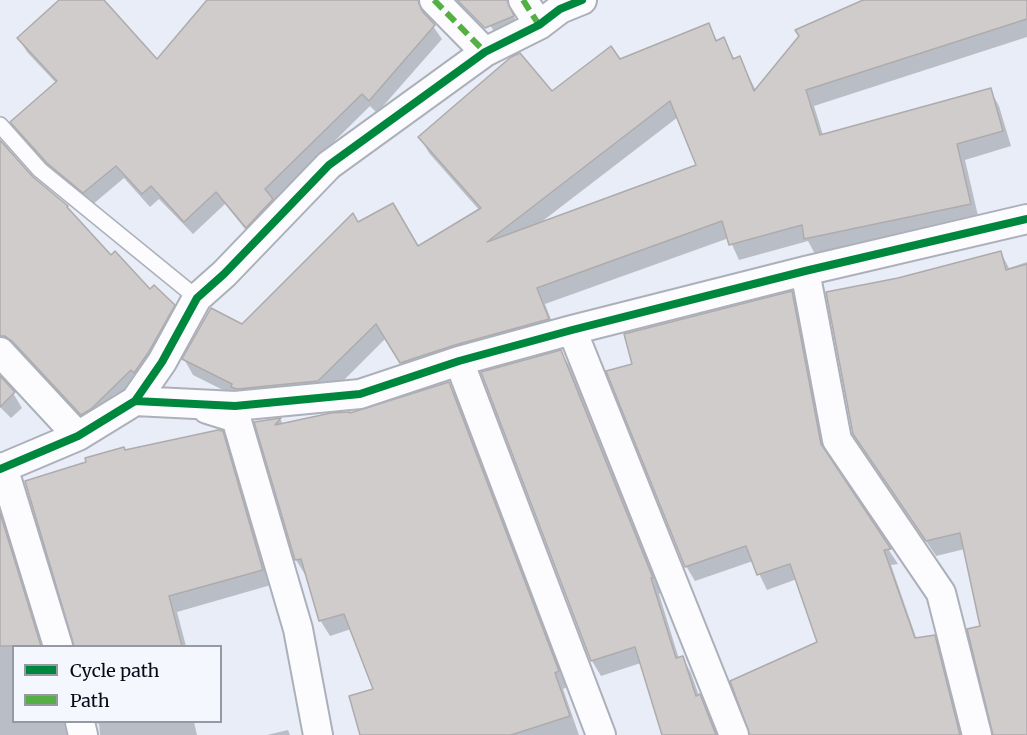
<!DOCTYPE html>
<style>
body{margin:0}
#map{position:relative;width:1027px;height:735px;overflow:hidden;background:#e8edf8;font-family:Merriweather,serif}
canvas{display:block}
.legend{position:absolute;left:12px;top:645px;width:210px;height:78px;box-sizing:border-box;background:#f4f7fe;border:2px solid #9599a1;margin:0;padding:8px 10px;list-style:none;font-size:18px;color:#070b16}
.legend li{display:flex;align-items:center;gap:12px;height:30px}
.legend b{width:30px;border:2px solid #9599a1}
</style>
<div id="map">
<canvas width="1027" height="735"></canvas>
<ul class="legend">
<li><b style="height:8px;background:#00873e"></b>Cycle path</li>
<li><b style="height:8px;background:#54b045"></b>Path</li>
</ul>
</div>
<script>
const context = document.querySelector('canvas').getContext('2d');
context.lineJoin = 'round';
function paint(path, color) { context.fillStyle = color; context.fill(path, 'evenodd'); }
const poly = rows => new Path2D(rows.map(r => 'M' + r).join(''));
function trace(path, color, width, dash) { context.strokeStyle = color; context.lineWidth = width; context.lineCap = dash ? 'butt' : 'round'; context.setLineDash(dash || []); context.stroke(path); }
paint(poly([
 [61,0,102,0,157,61,209,0,421,0,426,9,425,15,442,39,377,113,370,106,273,202,280,213,254,240,225,204,193,234,159,199,150,207,124,178,92,205,56,176,20,136,12,122,57,84,27,52,19,39],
 [474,0,517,0,514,3,512,12,519,27,497,36],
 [866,0,1027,0,1027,37,814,106,823,135,990,90,999,106,1011,146,965,160,979,220,815,254,808,241,739,260,729,238,545,304,557,335,410,378,386,338,327,397,239,398,193,375,184,359,242,325,358,224,418,248,480,211,429,153,420,137,552,93,620,60,708,25,718,42,724,39,735,60,740,58,756,91],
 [678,117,698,166,540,223],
 [1001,253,1009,268,1027,262,1027,735,995,735,982,627,965,549,936,556,854,433,898,280],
 [111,257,150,292,173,306,182,321,156,369,90,429,0,353,0,316],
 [791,293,800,308,828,457,898,564,891,565,917,640,934,636,942,651,964,735,752,735,819,643,797,579,767,590,753,561,695,581,686,566,634,365],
 [562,354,572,370,661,593,659,594,679,659,683,658,691,673,699,696,708,711,718,735,664,735,641,663,601,676,592,661],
 [0,378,13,393,22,408,11,418,0,407],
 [448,383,458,399,567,687,563,689,579,735,362,735,375,690,351,629,330,636,320,620,307,575,306,576,296,560,256,423,281,420,283,425,350,415],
 [222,432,231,449,271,585,177,612,186,646,75,646,125,451],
 [0,508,44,646,14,646,14,722,86,722,72,735,0,735],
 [93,722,194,722,197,735,100,735,99,724],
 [288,730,290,735,267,735]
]), '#0003');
const building = poly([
 [59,0,104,0,157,59,207,0,418,0,422,11,435,25,369,101,362,94,265,189,273,199,246,228,216,192,184,222,151,186,142,194,116,166,83,193,47,163,10,122,57,81,17,38,59,0],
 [457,0,507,0,514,16,485,28,457,0],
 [863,0,1027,0,1027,19,806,90,820,135,991,88,1003,131,957,144,971,204,804,239,802,225,729,245,722,221,537,288,549,319,455,345,400,363,376,324,318,381,237,389,231,387,232,384,182,359,211,308,242,324,353,213,358,222,393,203,418,246,481,208,418,137,511,57,520,53,552,91,611,46,620,59,709,23,716,41,724,37,733,59,740,56,754,91,799,36,795,30,863,0],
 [670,101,696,165,487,242,670,101],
 [0,140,33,177,68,206,67,207,111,255,115,251,150,289,154,285,175,305,148,353,134,373,131,370,91,409,81,415,12,341,5,336,0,336,0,140],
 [1001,251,1006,270,1027,264,1027,735,993,735,967,629,980,626,960,533,926,541,853,434,826,292,898,278,1001,251],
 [792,291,821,444,891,549,884,550,915,638,935,635,960,735,750,735,730,681,817,642,790,564,757,575,746,546,685,567,606,371,632,364,624,334,792,291],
 [561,350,653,578,651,578,676,658,683,656,696,696,700,694,716,735,662,735,635,647,591,661,481,372,561,350],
 [0,376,15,392,0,407,0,376],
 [449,382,559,671,555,673,570,716,511,735,360,735,349,696,373,689,344,614,319,621,301,559,295,560,254,422,281,418,275,425,331,413,350,412,350,413,449,382],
 [218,430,223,431,263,570,169,596,182,646,74,646,25,481,86,462,85,458,124,447,125,450,218,430],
 [0,513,41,646,0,646,0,513]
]);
paint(building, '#d0cccc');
trace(building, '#aeabac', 1.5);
const lane = poly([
 [0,125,40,170,197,298]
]);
const street = poly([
 [434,0,485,52],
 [523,0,539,25],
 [805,271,837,440,941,593,977,735],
 [572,330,734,735],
 [0,352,78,436],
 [459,361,601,735],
 [135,401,235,406,360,394,459,361,572,330,805,271,1027,219],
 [207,409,236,418,298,629,318,735],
 [3,467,58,646],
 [0,469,78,436,135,401,162,362,197,298,224,274,329,165,485,52,539,25,560,9,582,0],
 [80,722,83,735]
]);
trace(lane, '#acb0ba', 18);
trace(street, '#acb0ba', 32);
trace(lane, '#fcfcfe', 15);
trace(street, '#fcfcfe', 28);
trace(poly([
 [434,0,485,52],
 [523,0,539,25]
]), '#54b045', 6, [12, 6]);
trace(poly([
 [135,401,235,406,360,394,459,361,572,330,805,271,1027,219],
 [0,469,78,436,135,401,162,362,197,298,224,274,329,165,485,52,539,25,560,9,582,0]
]), '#00873e', 8);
</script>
